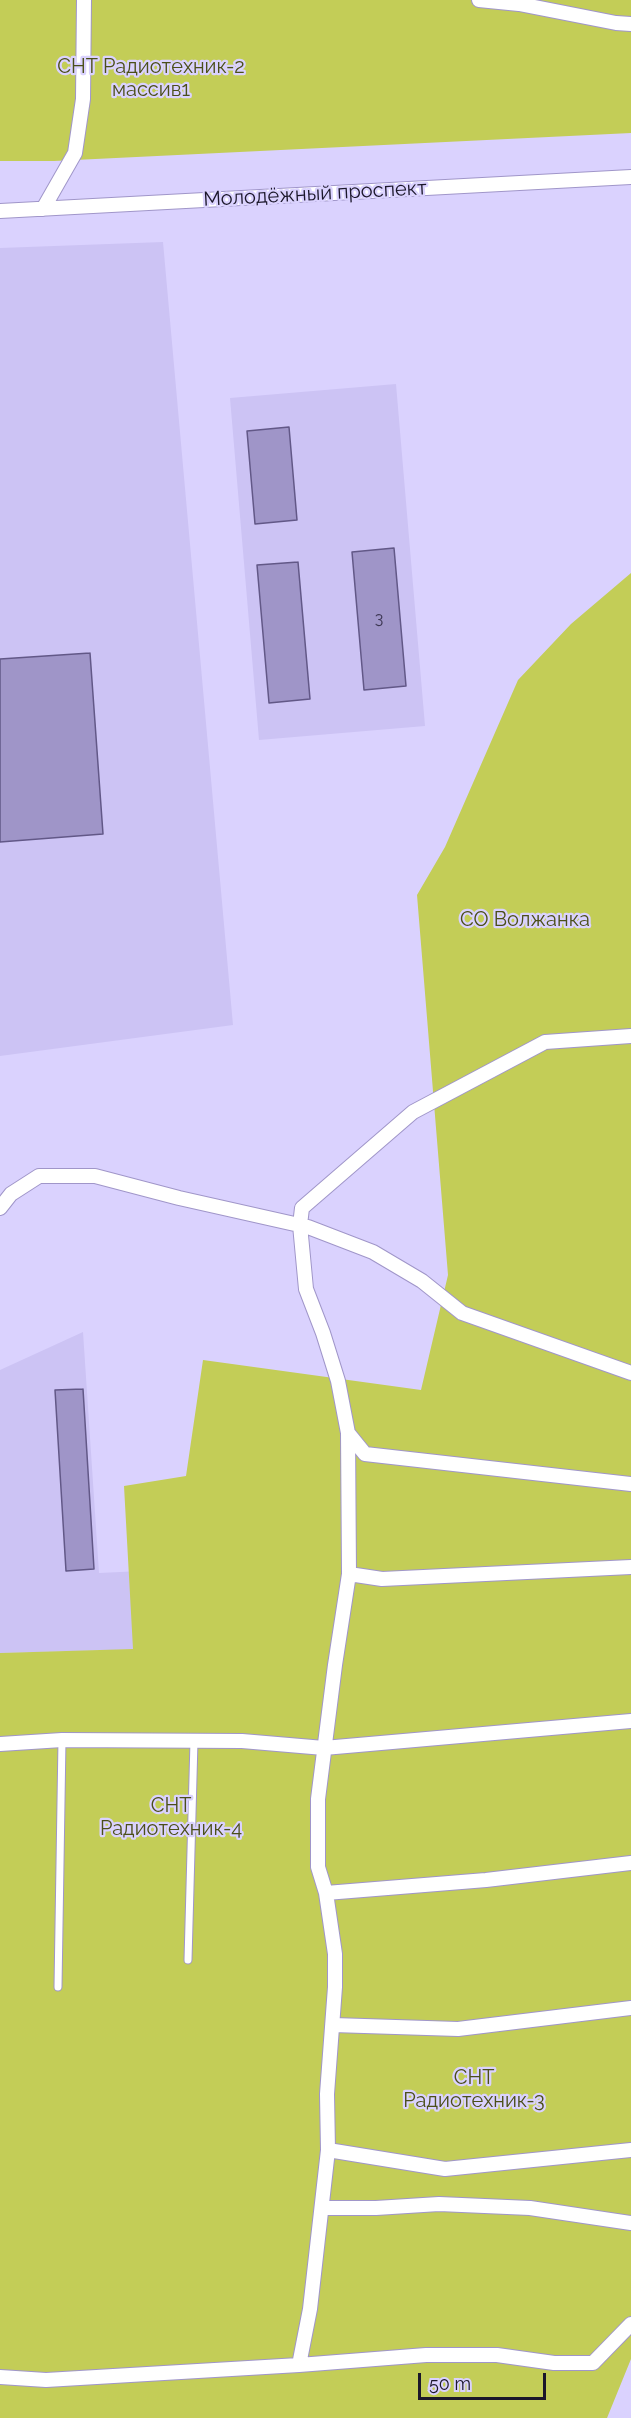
<!DOCTYPE html>
<meta charset="utf-8">
<style>
body{margin:0}
#map{position:relative;width:631px;height:2418px;overflow:hidden;background:#dad2fe;font-family:Raleway,sans-serif}
canvas{display:block}
.scale{position:absolute;left:418px;top:2373px;width:128px;height:27px;box-sizing:border-box;border:3px solid #1b172a;border-top:0;padding-left:8px;font-size:18px;line-height:21px;white-space:nowrap;color:#1b172a;-webkit-text-stroke:4px #dad2fe;paint-order:stroke}
</style>
<div id="map">
<canvas width="631" height="2418"></canvas>
<div class="scale">50 m</div>
</div>
<script>
const context = document.querySelector('canvas').getContext('2d');
context.lineJoin = 'round';
function paint(path, color) { context.fillStyle = color; context.fill(path, 'evenodd'); }
const poly = rows => new Path2D(rows.map(r => 'M' + r).join(''));
function trace(path, color, width, dash) { context.strokeStyle = color; context.lineWidth = width; context.lineCap = dash ? 'butt' : 'round'; context.setLineDash(dash || []); context.stroke(path); }
function label(font, color, halo, rows, align = 'center') {
  context.font = font + ' Raleway,sans-serif'; context.lineWidth = 4.5; context.setLineDash([]); context.textBaseline = 'middle'; context.strokeStyle = halo; context.fillStyle = color; for (const [text, x, y, turn = 0] of rows) {
    context.save(); context.translate(x, y); context.rotate((+turn || 0) * Math.PI / 180); context.textAlign = isNaN(turn) ? turn : align; if (halo) context.strokeText(text, 0, 0); context.fillText(text, 0, 0); context.restore();
  }
}
paint(poly([
 [163,242,233,1025,0,1056,0,248],
 [396,384,425,726,259,740,230,398],
 [83,1332,99,1573,185,1569,189,1648,0,1653,0,1370]
]), '#ccc3f4');
paint(poly([
 [0,0,631,0,631,133,54,161,0,161],
 [631,573,631,2359,607,2418,0,2418,0,1653,133,1649,124,1486,186,1476,203,1360,421,1390,448,1275,417,895,445,847,518,680,571,624]
]), '#c3cd57');
const building = poly([
 [289,427,297,520,255,524,247,431,289,427],
 [394,548,406,686,364,690,352,552,394,548],
 [298,562,310,699,269,703,257,565,298,562],
 [90,653,103,834,0,842,0,659,90,653],
 [83,1389,94,1569,66,1571,55,1390,83,1389]
]);
paint(building, '#9f95c8');
trace(building, '#625887', 1.5);
const lane = poly([
 [188,1960,194,1741],
 [58,1987,62,1740]
]);
const street = poly([
 [479,0,519,4,616,23,631,24],
 [43,209,75,153,83,99,84,0],
 [0,211,631,177],
 [631,1036,545,1042,413,1112,302,1208,300,1225,306,1289,323,1333,338,1381,348,1433,349,1574,335,1665,318,1799,318,1867,326,1893,335,1954,335,1987,327,2094,328,2150,310,2309,299,2365,426,2355,497,2355,554,2363,593,2363,631,2324],
 [0,1208,11,1194,39,1176,95,1176,179,1198,308,1227,373,1252,422,1281,462,1313,631,1373],
 [348,1433,365,1454,631,1484],
 [349,1574,382,1579,631,1567],
 [0,1744,62,1740,242,1741,324,1748,631,1721],
 [326,1893,486,1880,631,1863],
 [333,2025,458,2029,631,2008],
 [328,2150,445,2169,631,2150],
 [322,2208,376,2208,439,2204,530,2208,631,2223],
 [0,2377,46,2380,299,2365]
]);
trace(lane, '#a096c9', 9);
trace(street, '#a096c9', 16);
trace(lane, '#fff', 7);
trace(street, '#fff', 14);
label('16px', '#3c3652', null, [
 ["3",379,619]
]);
label('20px', '#4b4f19', '#dad2fe', [
 ["СНТ Радиотехник-2",151,67],
 ["массив1",151,90],
 ["СО Волжанка",525,920],
 ["СНТ",171,1806],
 ["Радиотехник-4",171,1829],
 ["СНТ",474,2078],
 ["Радиотехник-3",474,2101]
]);
label('20px', '#1b172a', '#dad2fe', [
 ["Молодёжный проспект",315,194,-3]
]);
</script>
